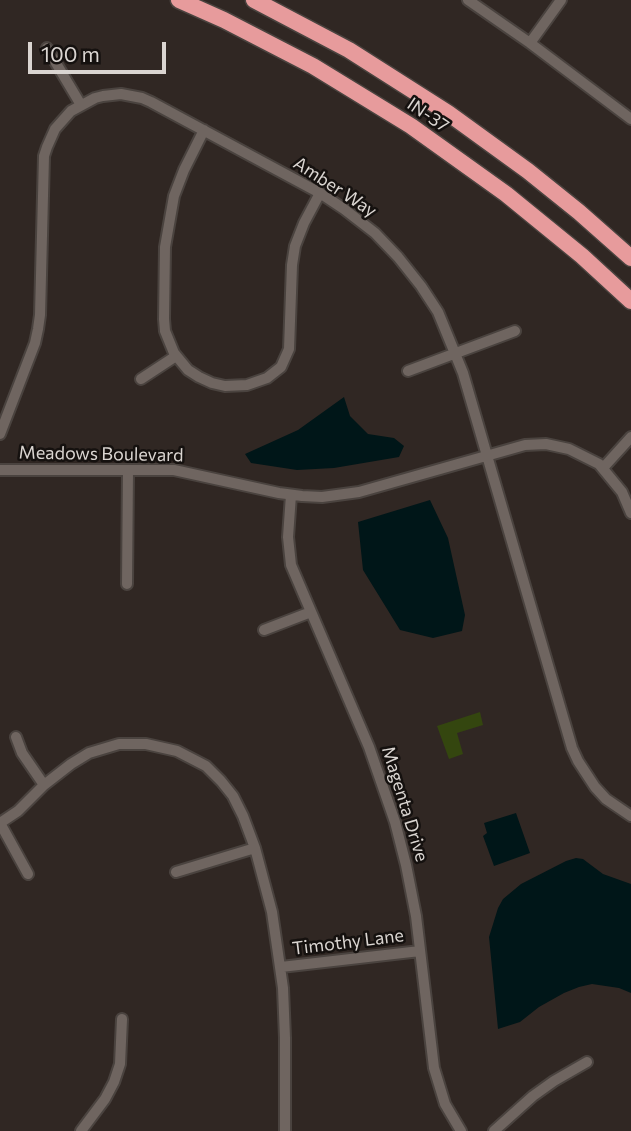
<!DOCTYPE html>
<style>
body{margin:0}
#map{position:relative;width:631px;height:1131px;overflow:hidden;background:#302723;font-family:Commissioner,sans-serif}
canvas{display:block}
.scale{position:absolute;left:28px;top:42px;width:138px;height:32px;box-sizing:border-box;border:4px solid #dad5d1;border-top:0;padding-left:9px;font-size:21px;line-height:24px;white-space:nowrap;color:#dad5d1;-webkit-text-stroke:5px #15110f;paint-order:stroke}
</style>
<div id="map">
<canvas width="631" height="1131"></canvas>
<div class="scale">100 m</div>
</div>
<script>
const context = document.querySelector('canvas').getContext('2d');
context.lineJoin = 'round';
function paint(path, color) { context.fillStyle = color; context.fill(path, 'evenodd'); }
const poly = rows => new Path2D(rows.map(r => 'M' + r).join(''));
function trace(path, color, width, dash) { context.strokeStyle = color; context.lineWidth = width; context.lineCap = dash ? 'butt' : 'round'; context.setLineDash(dash || []); context.stroke(path); }
function label(font, color, halo, rows, align = 'center') {
  context.font = font + ' Commissioner,sans-serif'; context.lineWidth = 5; context.setLineDash([]); context.textBaseline = 'middle'; context.strokeStyle = halo; context.fillStyle = color; for (const [text, x, y, turn = 0] of rows) {
    context.save(); context.translate(x, y); context.rotate((+turn || 0) * Math.PI / 180); context.textAlign = isNaN(turn) ? turn : align; if (halo) context.strokeText(text, 0, 0); context.fillText(text, 0, 0); context.restore();
  }
}
paint(poly([
 [480,712,483,725,457,733,463,754,449,759,437,726]
]), '#34460f');
paint(poly([
 [344,397,350,416,368,434,394,438,404,446,399,457,334,468,297,470,251,463,245,454,298,430],
 [430,500,448,538,465,615,462,631,433,638,400,630,363,570,358,522],
 [516,813,530,853,494,866,483,836,487,833,484,823],
 [576,858,583,859,603,874,631,884,631,993,619,988,592,984,579,987,564,993,539,1007,520,1022,498,1029,489,937,498,908,503,899,521,884,566,861]
]), '#001618');
const minor = poly([
 [468,0,530,43,631,119],
 [530,43,561,0],
 [47,48,81,105],
 [204,130,184,170,174,196,165,247,164,319,165,331,174,353,188,370,199,377,212,383,225,386,247,385,267,378,281,367,289,349,292,265,295,246,304,223,320,193],
 [408,371,515,331],
 [141,379,176,356],
 [0,434,35,343,38,329,40,315,44,156,47,147,55,129,71,111,95,98,103,96,121,94,142,98,151,102,320,193,344,209,375,233,398,257,421,286,438,312,463,373,572,748,578,761,595,787,606,799,631,816],
 [603,468,631,437],
 [0,470,174,470,279,493,302,496,322,497,359,492,525,445,546,444,569,449,599,464,622,492,631,513],
 [291,495,288,537,291,565,369,747,395,822,406,865,416,916,434,1068,445,1104,461,1131],
 [127,584,128,470],
 [264,630,311,612],
 [16,737,22,753,44,785],
 [0,823,18,811,44,785,71,764,89,753,119,744,146,744,177,751,206,766,221,781,233,796,243,816,255,848,272,912,283,988,285,1038,285,1131],
 [0,823,28,874],
 [176,872,255,848],
 [281,967,420,951],
 [81,1131,105,1099,114,1082,120,1064,122,1019],
 [494,1131,533,1096,554,1081,587,1062]
]);
const highway = poly([
 [179,0,224,20,313,66,411,126,506,194,582,256,631,301],
 [254,0,349,50,448,113,528,171,579,212,631,258]
]);
trace(minor, '#4a433f', 14);
trace(highway, '#4a433f', 19);
trace(minor, '#6f6560', 10);
trace(highway, '#e79b9c', 16);
label('18px', '#dad5d1', '#15110f', [
 ["IN-37",428,115,34],
 ["Amber Way",335,187,33],
 ["Meadows Boulevard",101,454,1],
 ["Magenta Drive",405,804,73],
 ["Timothy Lane",348,942,-7]
]);
</script>
